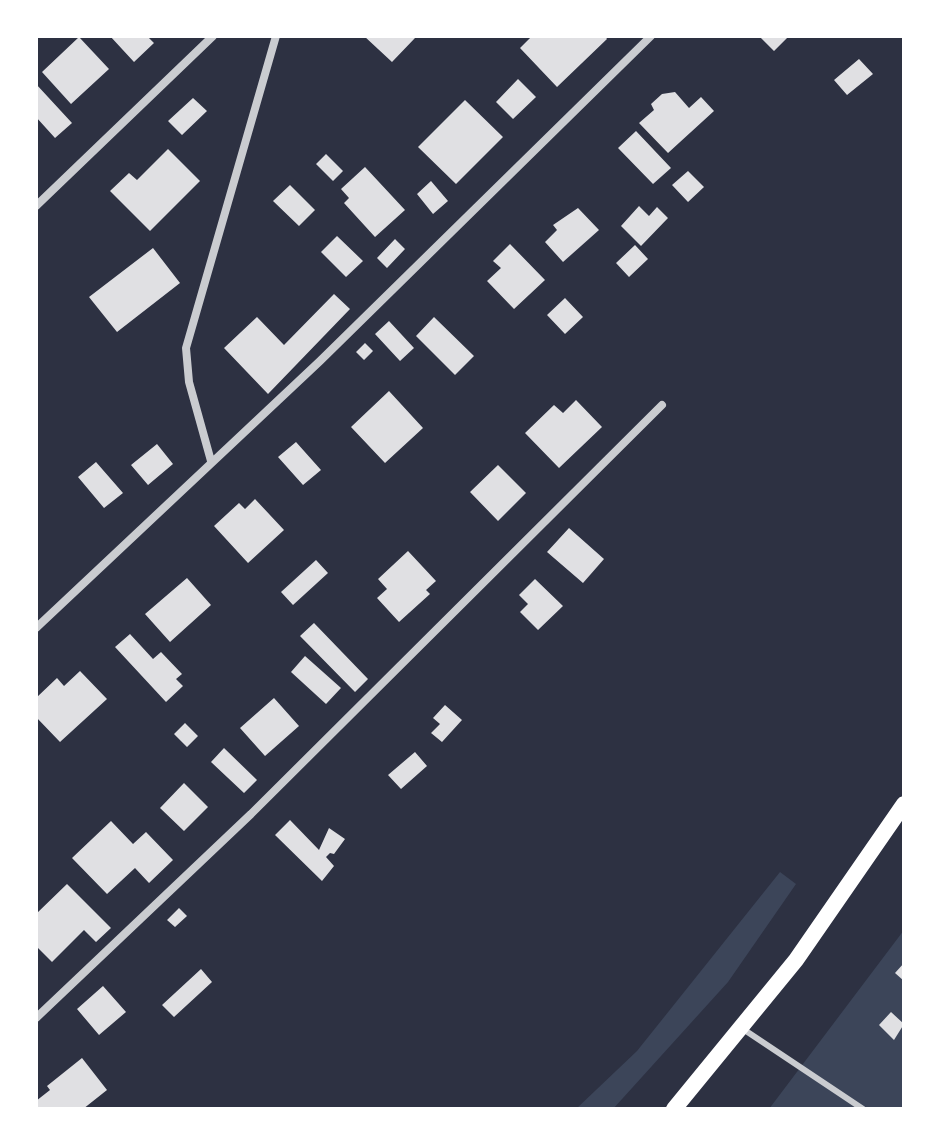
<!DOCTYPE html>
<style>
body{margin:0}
#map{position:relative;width:940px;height:1145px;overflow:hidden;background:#2d3142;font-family:"DM Sans",sans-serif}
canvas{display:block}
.frame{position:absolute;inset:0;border:38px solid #fff;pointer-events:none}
</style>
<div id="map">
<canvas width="940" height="1145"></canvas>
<div class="frame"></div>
</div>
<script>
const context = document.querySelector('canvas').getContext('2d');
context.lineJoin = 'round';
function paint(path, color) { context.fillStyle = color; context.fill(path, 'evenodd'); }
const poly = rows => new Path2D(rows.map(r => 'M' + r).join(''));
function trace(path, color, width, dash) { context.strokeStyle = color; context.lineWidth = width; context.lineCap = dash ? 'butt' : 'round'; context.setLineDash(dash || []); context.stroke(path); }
paint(poly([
 [780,872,796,884,728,982,613,1109,576,1109,637,1051],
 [904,930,904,1109,769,1109]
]), '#3c4559');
paint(poly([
 [110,36,147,36,154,43,134,62],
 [364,36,412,36,415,38,392,62],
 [532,36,605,36,607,39,557,87,520,48],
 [759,36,789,36,774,51],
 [79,37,109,69,71,104,42,72],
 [859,59,873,74,847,95,834,80],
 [518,79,536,97,513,119,496,102],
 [36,84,72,123,55,138,36,117],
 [675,92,689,108,701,97,714,111,668,153,639,123,654,110,651,104,662,94],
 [193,98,207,111,182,135,168,121],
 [465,100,503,137,456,184,418,147],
 [636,131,671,168,653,184,618,148],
 [168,149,200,181,150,231,110,191,129,173,137,180],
 [326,154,343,171,333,181,316,164],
 [365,167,405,210,375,237,344,203,349,198,341,189],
 [688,171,704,187,688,202,672,185],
 [431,181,448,201,433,214,417,194],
 [290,185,315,210,299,226,273,201],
 [639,206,649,216,657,207,668,218,641,246,621,226],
 [578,208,599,230,563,262,545,242,557,230,553,225],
 [337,236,363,261,346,277,321,252],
 [395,239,405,249,387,268,377,258],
 [510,244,545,280,514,309,487,281,501,268,493,261],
 [635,245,648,259,629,277,616,263],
 [153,248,180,283,117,332,89,297],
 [334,294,350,309,268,394,224,348,257,317,284,345],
 [565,298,583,317,565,334,547,315],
 [434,317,474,356,455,375,416,336],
 [389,321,414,348,400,361,375,334],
 [365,343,373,351,364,360,356,352],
 [389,391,423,428,385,463,351,427],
 [576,400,602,427,559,468,525,433,554,405,563,413],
 [296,442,321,470,303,485,278,457],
 [157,444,173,464,148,485,131,465],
 [96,462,123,493,104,508,78,477],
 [498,465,526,493,498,521,470,492],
 [255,499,284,530,248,563,214,526,239,503,245,509],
 [569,528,604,559,583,583,547,552],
 [408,551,436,581,426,590,430,594,399,622,377,598,387,589,378,579],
 [316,560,328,573,293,605,281,592],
 [187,578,211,605,170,642,145,614],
 [535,579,563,606,538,630,520,612,528,604,519,595],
 [314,623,368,679,355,692,300,636],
 [130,634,153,659,161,652,182,674,176,679,183,686,166,702,115,647],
 [305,656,341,688,326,704,291,672],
 [80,671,107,699,60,742,36,717,36,698,57,678,64,686],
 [274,698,299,726,265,756,240,728],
 [445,705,462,720,442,742,431,733,440,724,433,718],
 [185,723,198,736,187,747,174,734],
 [224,748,257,780,244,793,211,762],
 [415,752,427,766,401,789,388,775],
 [184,783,208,807,184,831,160,808],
 [290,820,319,850,329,828,345,839,334,854,330,853,326,857,334,866,322,881,275,835],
 [111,821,133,844,146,832,173,860,149,883,135,868,107,894,72,858],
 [67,884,111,928,96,942,84,930,52,962,36,946,36,914],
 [179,908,187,916,175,927,167,920],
 [904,963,904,981,895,973],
 [201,969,212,982,174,1017,162,1005],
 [103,986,126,1012,99,1035,77,1009],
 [891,1012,904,1024,894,1040,879,1025],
 [82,1058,107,1090,83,1109,36,1109,36,1101,50,1090,47,1086]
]), '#e0e0e3');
trace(poly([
 [743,1029,863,1109]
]), '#caccd0', 6);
trace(poly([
 [36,206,213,36],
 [211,461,189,382,186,348,276,36],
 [36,628,320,361,651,36],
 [36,1018,251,814,662,405]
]), '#caccd0', 8);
trace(poly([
 [674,1109,796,960,904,804]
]), '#fff', 16);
</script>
